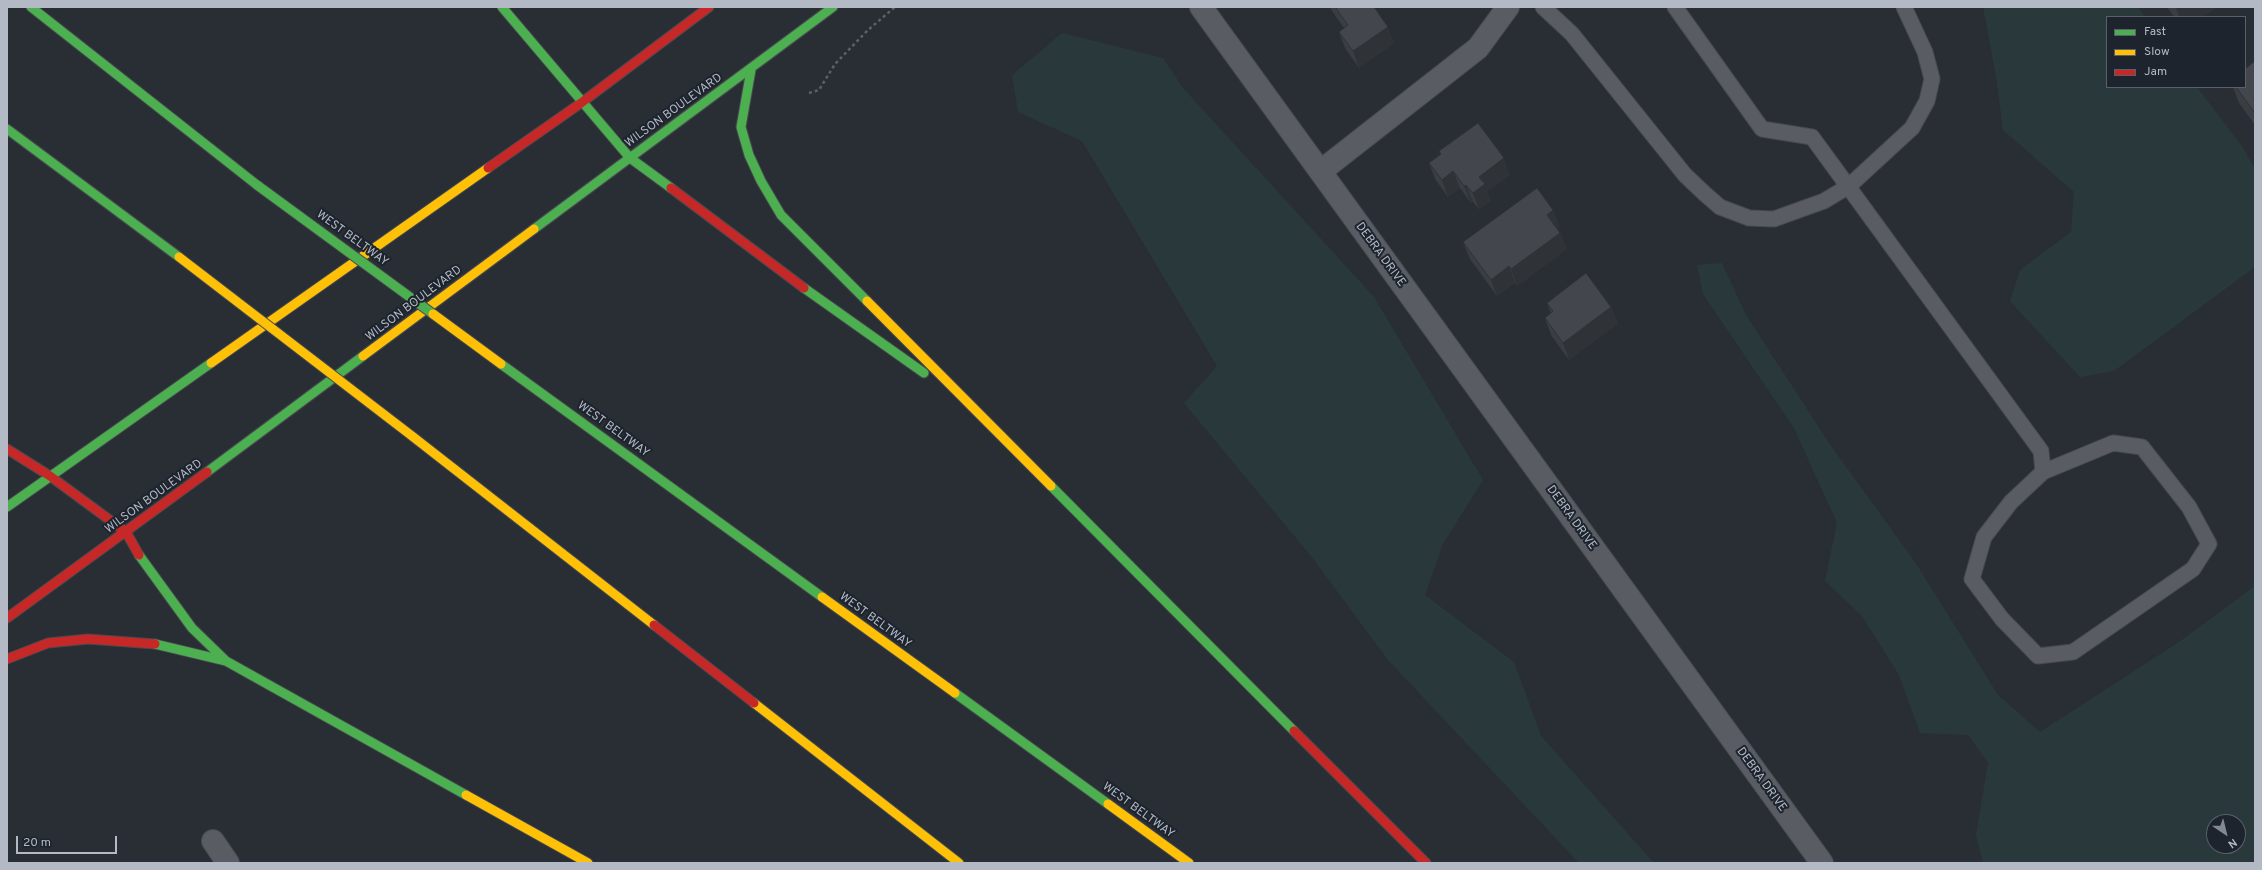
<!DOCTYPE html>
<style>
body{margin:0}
#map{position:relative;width:2262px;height:870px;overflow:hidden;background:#292e34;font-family:Overpass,sans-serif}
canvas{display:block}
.frame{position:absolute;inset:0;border:8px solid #b3bac5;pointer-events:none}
.legend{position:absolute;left:2106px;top:16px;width:140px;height:72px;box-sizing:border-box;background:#1d242e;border:1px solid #59606a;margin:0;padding:5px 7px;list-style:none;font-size:12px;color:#b3bac5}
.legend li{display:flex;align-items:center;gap:8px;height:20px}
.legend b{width:20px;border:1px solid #59606a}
.north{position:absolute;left:2206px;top:814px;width:40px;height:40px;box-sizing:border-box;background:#1d242e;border:1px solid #59606a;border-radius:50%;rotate:145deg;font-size:11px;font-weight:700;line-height:16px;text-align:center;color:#b3bac5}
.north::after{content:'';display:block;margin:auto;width:14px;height:18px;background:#838992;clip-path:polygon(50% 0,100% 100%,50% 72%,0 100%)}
.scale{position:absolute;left:16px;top:836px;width:101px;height:18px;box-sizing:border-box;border:2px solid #b3bac5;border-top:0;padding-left:5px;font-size:12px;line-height:14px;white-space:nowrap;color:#b3bac5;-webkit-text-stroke:3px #1d242e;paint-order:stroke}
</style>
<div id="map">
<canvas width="2262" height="870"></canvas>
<div class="frame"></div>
<ul class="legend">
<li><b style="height:5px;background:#4caf50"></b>Fast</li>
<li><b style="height:5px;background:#ffc107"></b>Slow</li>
<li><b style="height:5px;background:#c62828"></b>Jam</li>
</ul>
<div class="north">N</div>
<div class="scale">20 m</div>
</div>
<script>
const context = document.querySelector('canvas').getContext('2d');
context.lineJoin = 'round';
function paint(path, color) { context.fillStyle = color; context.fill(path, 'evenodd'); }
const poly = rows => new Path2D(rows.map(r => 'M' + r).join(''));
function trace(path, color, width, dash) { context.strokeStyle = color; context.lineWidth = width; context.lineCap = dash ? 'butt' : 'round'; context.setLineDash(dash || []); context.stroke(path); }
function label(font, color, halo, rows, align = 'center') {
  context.font = font + ' Overpass,sans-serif'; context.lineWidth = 4; context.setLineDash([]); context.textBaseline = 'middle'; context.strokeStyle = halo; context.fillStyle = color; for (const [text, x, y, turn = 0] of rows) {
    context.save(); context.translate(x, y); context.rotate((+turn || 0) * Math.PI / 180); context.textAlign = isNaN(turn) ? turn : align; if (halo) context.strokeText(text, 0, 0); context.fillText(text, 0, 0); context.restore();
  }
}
paint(poly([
 [1983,7,2138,7,2145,17,2107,17,2107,87,2197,87,2244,149,2255,169,2255,267,2114,371,2080,377,2010,301,2020,270,2071,232,2074,192,2003,130,1996,76],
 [1062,33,1163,58,1183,88,1374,297,1483,480,1443,544,1425,595,1514,662,1541,736,1654,863,1579,863,1388,660,1311,556,1184,403,1217,366,1082,141,1018,112,1012,75],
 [1722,263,1746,315,1831,446,1915,562,1998,695,2040,732,2179,642,2255,586,2255,863,1983,863,1976,835,1988,763,1968,735,1920,733,1899,675,1862,616,1825,581,1837,523,1794,428,1703,294,1697,265],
 [2214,822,2238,822,2238,846,2214,846]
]), '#29393b');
const lane = poly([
 [1543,7,1572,34,1685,175,1705,194,1720,207,1749,218,1774,219,1824,201,1849,186,1912,128,1927,101,1932,79,1925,52,1904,7],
 [1675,7,1762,129,1812,137,2041,451,2043,472],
 [2113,443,2142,447,2189,507,2209,544,2193,569,2073,652,2038,656,2002,619,1972,579,1984,537,2011,502,2043,472,2113,443]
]);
const street = poly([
 [1201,7,1822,863],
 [1321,171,1478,48,1508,7],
 [213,841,228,863]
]);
const fast = poly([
 [31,7,257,185],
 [502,7,630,158,671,188],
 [751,70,741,127,749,155,761,181,781,215,867,301],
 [7,129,179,257],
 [534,229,833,7],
 [804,288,924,373],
 [501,364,822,597],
 [207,472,363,356],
 [1051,486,1294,731],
 [7,507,211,363],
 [139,555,192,628,226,661,466,795],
 [155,644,226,661],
 [955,693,1108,804]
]);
const slow = poly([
 [867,301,1051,486],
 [363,356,534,229],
 [211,363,488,168],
 [412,436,654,625],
 [822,597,955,693],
 [754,703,959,863],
 [466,795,588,863],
 [1108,804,1189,863]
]);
const jam = poly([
 [488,168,581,103,709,7],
 [671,188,804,288],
 [7,449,50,476,126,532,139,555],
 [7,618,207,472],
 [654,625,754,703],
 [7,659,48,643,88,639,155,644],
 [1294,731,1426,863]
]);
trace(lane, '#474a4f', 17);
trace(street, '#474a4f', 24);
trace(fast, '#474a4f', 11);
trace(slow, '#474a4f', 11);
trace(jam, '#474a4f', 11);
trace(poly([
 [809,93,819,90,835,64,868,30,895,7]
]), '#5d6166', 2.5, [3, 3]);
trace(lane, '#595c62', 15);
trace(street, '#595c62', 22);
trace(fast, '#4caf50', 9);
trace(slow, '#ffc107', 9);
trace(jam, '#c62828', 9);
const fastBridge = poly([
 [257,185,433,314]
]);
const slowBridge = poly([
 [179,257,412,436],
 [433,314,501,364]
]);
trace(fastBridge, '#464a4f', 11, []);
trace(slowBridge, '#464a4f', 11, []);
trace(fastBridge, '#4caf50', 9);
trace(slowBridge, '#ffc107', 9);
paint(poly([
 [1330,7,1374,7,1394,43,1359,68,1345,48,1339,32,1344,28,1332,11],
 [2167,7,2217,7,2203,17,2174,17],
 [2255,61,2255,125,2239,103,2233,87,2236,87],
 [1439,151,1510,175,1487,192,1491,201,1479,209,1473,202,1471,203,1460,188,1448,197,1435,179,1429,163,1441,154],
 [1553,210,1559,227,1557,229,1560,233,1567,249,1517,286,1515,283,1497,296,1470,259,1463,242],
 [1547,303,1611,307,1618,324,1569,360,1551,335,1545,318,1551,314]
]), '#3a3d42');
paint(poly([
 [2176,7,2217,7,2203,17,2179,17],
 [1388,27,1394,43,1359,68,1353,51],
 [1504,158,1510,175,1487,192,1491,201,1479,209,1473,193,1479,177],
 [1453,171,1460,188,1448,197,1442,180],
 [1466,185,1473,202,1471,203,1464,186],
 [1553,210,1559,227,1553,232,1547,215],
 [1560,233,1567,249,1517,286,1511,269],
 [1509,266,1515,283,1497,296,1491,280],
 [1611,307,1618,324,1569,360,1563,343]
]), '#2f3236');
const building = poly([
 [1335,7,1374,7,1388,27,1353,51,1339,32,1348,25,1335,7],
 [2255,61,2255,113,2236,87,2245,87,2245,69,2255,61],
 [1478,123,1504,158,1479,177,1485,184,1473,193,1466,185,1464,186,1453,171,1442,180,1429,163,1441,154,1439,151,1478,123],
 [1537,188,1553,210,1547,215,1560,233,1511,269,1509,266,1491,280,1463,242,1537,188],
 [1586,273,1611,307,1563,343,1545,318,1553,311,1547,303,1586,273]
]);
paint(building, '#43474d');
trace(building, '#2f3236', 1);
label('12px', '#b3bac5', '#1d242e', [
 ["WILSON BOULEVARD",674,111,-36],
 ["WEST BELTWAY",352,239,36],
 ["DEBRA DRIVE",1380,255,54],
 ["WILSON BOULEVARD",414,304,-37],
 ["WEST BELTWAY",613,430,36],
 ["WILSON BOULEVARD",154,497,-36],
 ["DEBRA DRIVE",1571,518,54],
 ["WEST BELTWAY",875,621,36],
 ["DEBRA DRIVE",1761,780,54],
 ["WEST BELTWAY",1138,811,36]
]);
</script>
